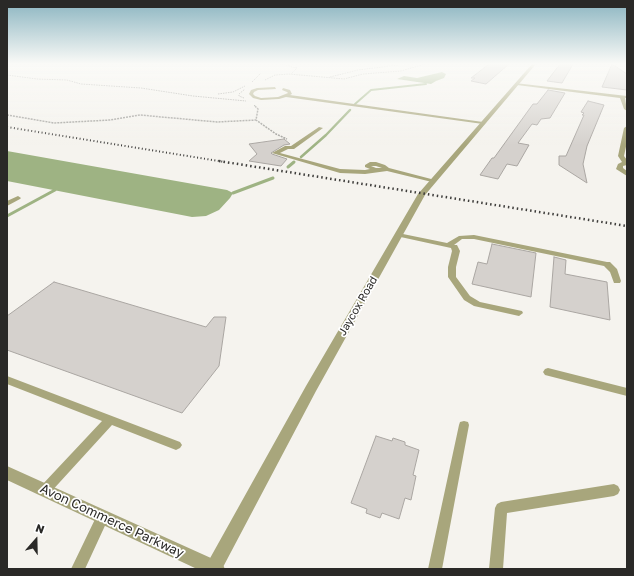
<!DOCTYPE html>
<style>
body{margin:0}
#map{position:relative;width:634px;height:576px;overflow:hidden;background:#f5f3ee;font-family:"Golos Text",sans-serif}
canvas{display:block}
.frame{position:absolute;inset:0;border:8px solid #2a2927;pointer-events:none}
.north{position:absolute;left:16px;top:520px;width:40px;height:40px;-webkit-text-stroke:3px #fff;paint-order:stroke;rotate:20deg;font-size:11px;font-weight:700;line-height:16px;text-align:center;color:#2a2927}
.north::after{content:'';display:block;margin:auto;width:14px;height:18px;background:#2a2927;clip-path:polygon(50% 0,100% 100%,50% 72%,0 100%)}
</style>
<div id="map">
<canvas width="634" height="576"></canvas>
<div class="frame"></div>
<div class="north">N</div>
</div>
<script>
const context = document.querySelector('canvas').getContext('2d');
context.lineJoin = 'round';
function paint(path, color) { context.fillStyle = color; context.fill(path, 'evenodd'); }
const poly = rows => new Path2D(rows.map(r => 'M' + r).join(''));
function trace(path, color, width, dash) { context.strokeStyle = color; context.lineWidth = width; context.lineCap = dash ? 'butt' : 'round'; context.setLineDash(dash || []); context.stroke(path); }
function label(font, color, halo, rows, align = 'center') {
  context.font = font + ' "Golos Text",sans-serif'; context.lineWidth = 3.5; context.setLineDash([]); context.textBaseline = 'middle'; context.strokeStyle = halo; context.fillStyle = color; for (const [text, x, y, turn = 0] of rows) {
    context.save(); context.translate(x, y); context.rotate((+turn || 0) * Math.PI / 180); context.textAlign = isNaN(turn) ? turn : align; if (halo) context.strokeText(text, 0, 0); context.fillText(text, 0, 0); context.restore();
  }
}
paint(poly([
 [442,72,446,74,444,78,436,81,431,84,397,79,404,76,417,78],
 [7,151,227,190,233,193,230,198,219,210,206,216,192,217,7,181]
]), '#9eb383');
trace(poly([
 [355,104,371,90,426,84]
]), '#9eb383', 2);
trace(poly([
 [301,157,326,135,350,110]
]), '#9eb383', 2.5);
trace(poly([
 [288,167,294,162],
 [233,193,273,178],
 [7,216,55,190]
]), '#9eb383', 3);
const building = poly([
 [489,64,509,64,486,84,471,81,475,78,471,78,489,64],
 [560,64,573,64,562,83,547,81,560,64],
 [612,64,627,74,627,90,602,87,612,64],
 [548,90,565,93,550,118,541,119,537,125,532,124,518,143,529,145,517,166,507,164,498,179,480,175,492,158,494,158,533,104,537,104,548,90],
 [588,101,604,105,587,146,583,164,587,183,559,165,559,156,566,156,584,115,582,115,584,113,581,112,588,101],
 [284,139,290,144,284,145,271,153,272,154,287,159,281,166,249,161,257,154,249,144,284,139],
 [492,244,536,253,531,297,472,284,478,262,487,264,492,244],
 [554,257,566,260,565,274,607,282,610,320,550,307,554,257],
 [54,282,206,327,214,317,226,317,219,366,182,413,7,350,7,316,54,282],
 [376,436,392,441,393,438,405,442,405,445,419,450,413,475,416,476,411,500,405,498,399,519,382,513,380,518,366,513,367,509,351,503,376,436]
]);
paint(building, '#d5d1cd');
trace(building, '#aaa6a2', 1);
trace(poly([
 [281,64,297,68,291,74],
 [7,75,37,79,67,80,81,84,141,88,193,96,246,101],
 [330,77,358,70,406,64],
 [265,80,275,75,289,74,344,79,363,74,401,71,425,64],
 [252,82,261,73],
 [218,94,233,92,245,86],
 [244,98,239,96,239,94,245,89],
 [254,105,256,107]
]), '#a2a19d', 1, [1.5, 1]);
trace(poly([
 [255,106,258,109,256,120,276,134,287,139],
 [7,115,54,123,110,120,140,115,217,122,256,120]
]), '#a2a19d', 1.5, [2, 1]);
paint(poly([
 [275,87,276,89,258,90,254,92,253,94,255,96,261,98,278,97,288,93,287,92,282,90,283,88,290,90,292,94,290,95,483,122,485,123,483,124,286,97,279,99,261,100,253,98,249,94,251,90,257,88,275,87],
 [319,127,323,128,294,149,288,149,280,153,340,169,365,170,370,169,365,167,365,165,370,162,376,162,385,165,389,168,435,180,432,182,387,171,365,174,340,173,272,153,285,146,291,146,319,127],
 [371,166,376,166,382,168,376,168,371,166],
 [18,196,21,198,20,199,7,206,7,201,18,196],
 [398,233,447,243,459,236,474,235,607,262,610,262,617,269,621,281,620,283,614,283,610,272,604,266,474,239,462,239,454,245,457,245,460,251,456,267,456,277,470,296,480,302,522,311,523,313,519,316,474,306,464,300,448,277,448,267,452,251,451,248,396,236,395,235,398,233],
 [548,368,627,388,627,396,545,375,543,372,545,369,548,368],
 [7,376,180,442,182,445,180,448,176,450,112,425,49,494,45,496,41,494,39,490,41,486,102,421,7,384,7,376],
 [464,421,468,422,469,425,442,569,428,569,459,425,460,422,464,421],
 [614,484,618,486,620,490,618,494,614,496,507,513,503,569,489,569,495,508,497,504,501,502,614,484],
 [103,511,108,513,109,517,85,569,71,569,98,513,103,511]
]), '#a8a67c');
paint(poly([
 [515,83,627,96,627,98,625,98,627,111,624,109,620,98,517,85,515,83],
 [627,126,627,142,624,156,627,160,627,165,623,166,623,168,627,171,627,176,616,169,618,164,622,162,618,156,624,128,627,126],
 [7,466,222,563,225,569,197,569,7,480,7,466]
]), '#a8a67c');
paint(poly([
 [532,64,536,64,425,195,316,391,222,569,204,569,306,386,418,194,532,64]
]), '#a8a67c');
trace(poly([
 [7,127,225,162]
]), '#3e3d3b', 2, [1, 2.5]);
trace(poly([
 [219,161,627,226]
]), '#3e3d3b', 2.5, [1.5, 3]);
const sky = context.createLinearGradient(0, 0, 0, 145);
sky.addColorStop(0, '#8ab4c0');
sky.addColorStop(0.44, '#fafaf7');
sky.addColorStop(1, '#fafaf700');
context.fillStyle = sky;
context.fillRect(0, 0, 634, 145);
label('11px', '#2a2927', '#fff', [
 ["Jaycox Road",358,306,-60]
]);
label('13px', '#2a2927', '#fff', [
 ["Avon Commerce Parkway",112,521,25]
]);
</script>
